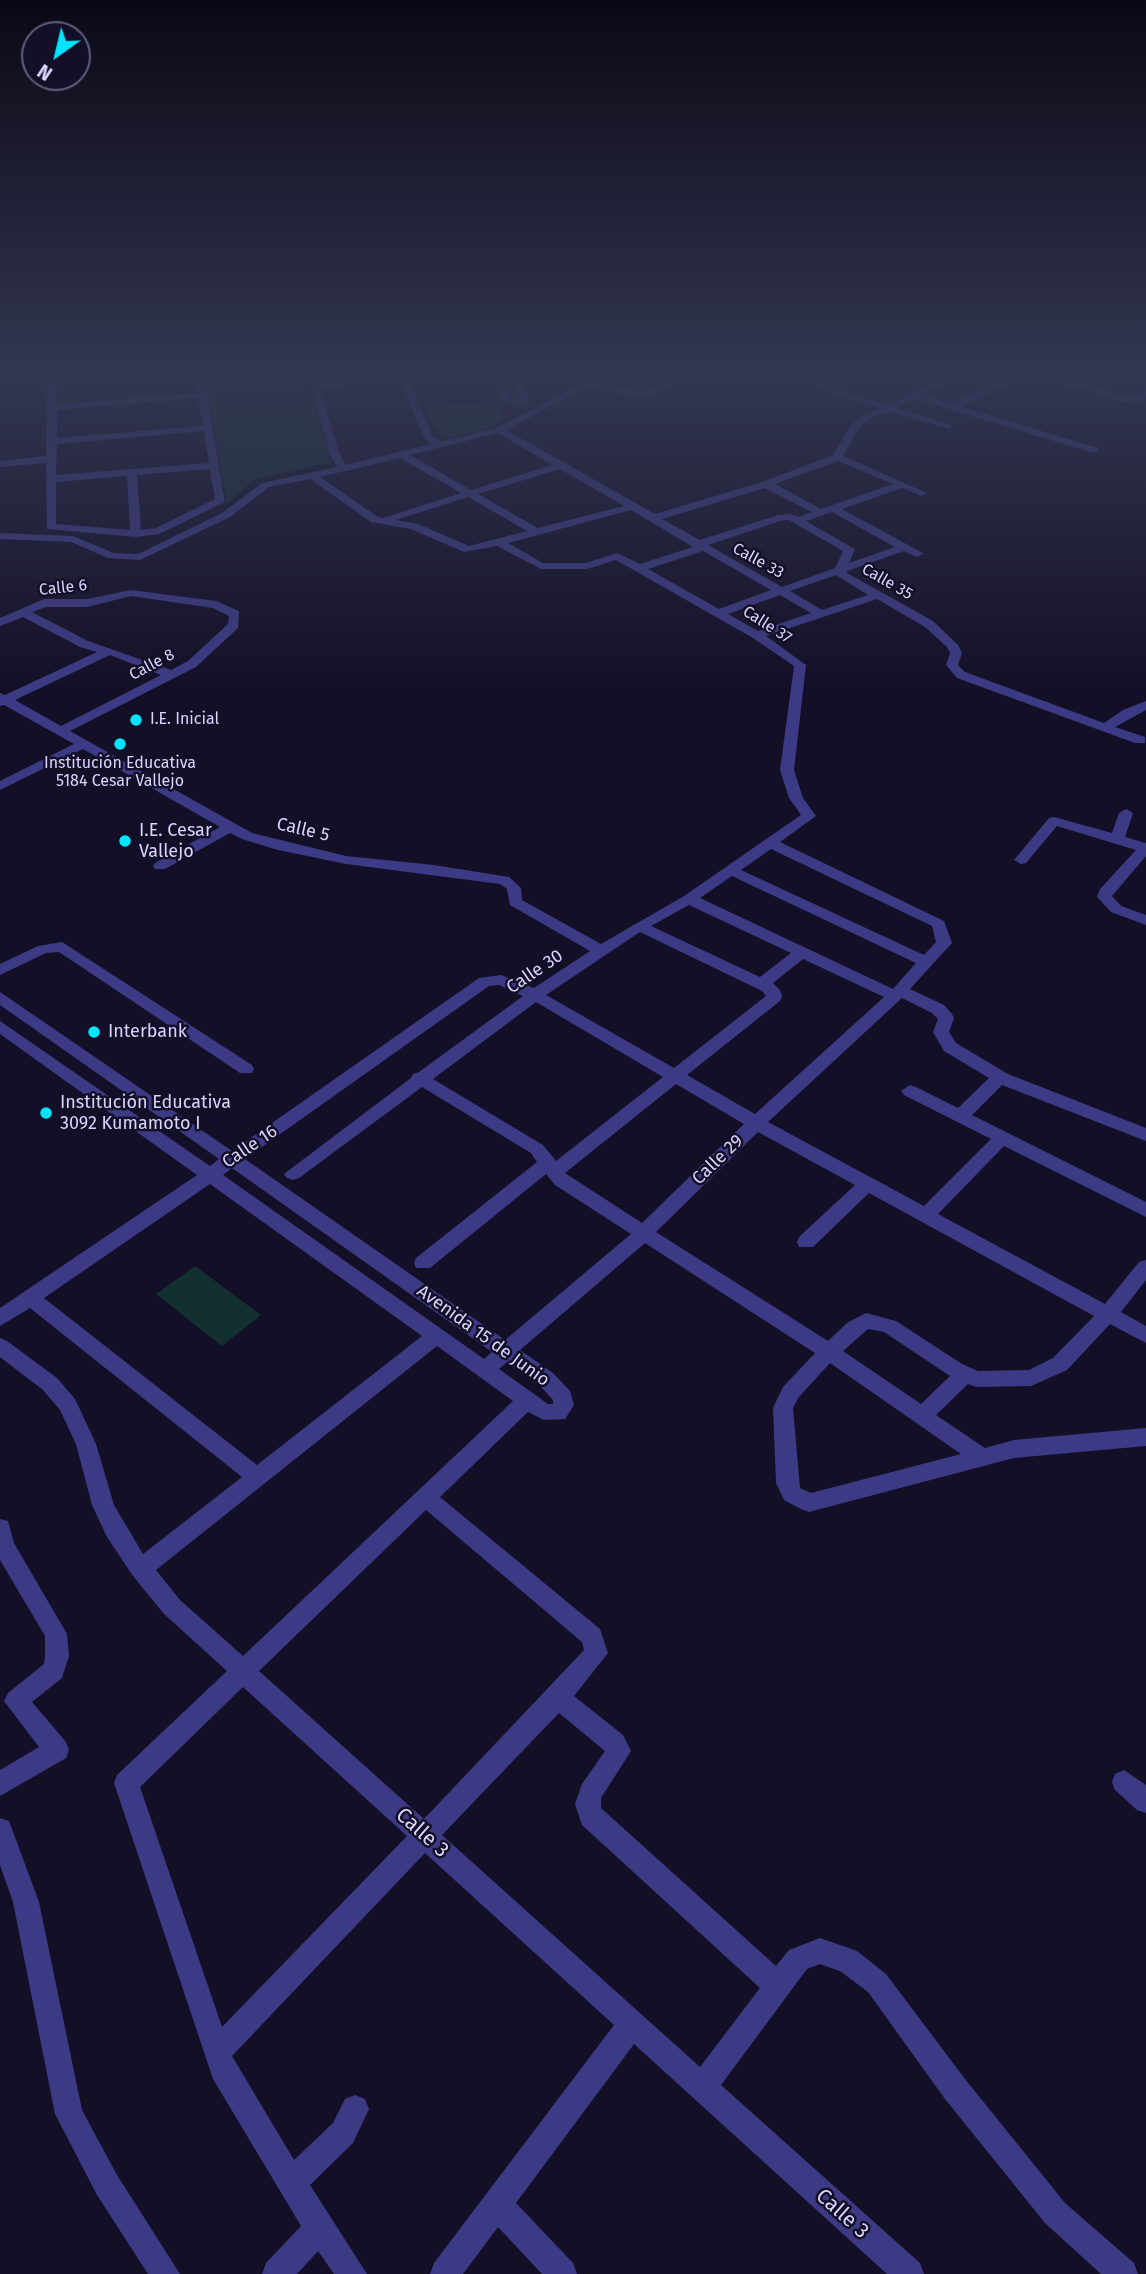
<!DOCTYPE html>
<meta charset="utf-8">
<style>
body{margin:0}
#map{position:relative;width:1146px;height:2274px;overflow:hidden;background:#130f26;font-family:"Fira Sans",sans-serif}
canvas{display:block}
.north{position:absolute;left:21px;top:21px;width:70px;height:70px;box-sizing:border-box;background:#130f26;border:2px solid #625e7d;border-radius:50%;rotate:214deg;font-size:19px;font-weight:700;line-height:28px;text-align:center;color:#d9d4ff}
.north::after{content:'';display:block;margin:auto;width:24px;height:32px;background:#00e5ff;clip-path:polygon(50% 0,100% 100%,50% 72%,0 100%)}
</style>
<div id="map">
<canvas width="1146" height="2274"></canvas>
<div class="north">N</div>
</div>
<script>
const context = document.querySelector('canvas').getContext('2d');
context.lineJoin = 'round';
function paint(path, color) { context.fillStyle = color; context.fill(path, 'evenodd'); }
const poly = rows => new Path2D(rows.map(r => 'M' + r).join(''));
function trace(path, color, width, dash) { context.strokeStyle = color; context.lineWidth = width; context.lineCap = dash ? 'butt' : 'round'; context.setLineDash(dash || []); context.stroke(path); }
function label(font, color, halo, rows, align = 'center') {
  context.font = font + ' "Fira Sans",sans-serif'; context.lineWidth = 5; context.setLineDash([]); context.textBaseline = 'middle'; context.strokeStyle = halo; context.fillStyle = color; for (const [text, x, y, turn = 0] of rows) {
    context.save(); context.translate(x, y); context.rotate((+turn || 0) * Math.PI / 180); context.textAlign = isNaN(turn) ? turn : align; if (halo) context.strokeText(text, 0, 0); context.fillText(text, 0, 0); context.restore();
  }
}
paint(poly([
 [205,375,306,375,331,462,254,480,227,504],
 [494,401,504,419,492,427,443,440,427,407],
 [195,1266,261,1315,222,1346,156,1294]
]), '#12302f');
paint(poly([
 [47,375,57,375,57,404,197,393,194,375,204,375,225,502,159,534,136,537,47,529,46,463,0,467,0,461,46,456,47,375],
 [198,398,203,426,57,438,57,410,198,398],
 [204,431,209,463,56,475,57,444,204,431],
 [210,469,215,499,156,528,141,530,137,475,210,469],
 [127,476,130,530,56,524,56,482,127,476],
 [308,375,314,375,317,382,397,375,440,375,409,380,432,435,440,442,496,428,577,386,595,383,638,391,650,390,683,375,695,375,652,396,638,397,595,389,582,390,506,430,655,514,762,482,833,455,852,424,866,413,880,409,824,391,804,375,814,375,828,385,835,381,821,375,846,379,846,383,835,389,889,405,948,375,959,375,923,395,952,404,1011,375,1039,375,1077,382,1123,396,1135,396,1146,391,1146,398,1140,401,1122,402,1075,387,1021,377,962,407,1098,448,1099,450,1094,453,915,399,898,408,951,425,951,429,890,412,872,417,859,428,843,456,927,493,922,496,902,488,842,509,921,552,923,554,917,557,904,551,847,571,847,573,933,621,958,645,962,653,958,665,965,672,1104,723,1123,710,1146,701,1146,710,1115,727,1145,737,1145,743,1135,743,957,678,946,665,950,653,947,647,925,627,877,599,766,636,806,665,794,770,803,798,816,816,780,842,944,921,952,943,910,989,944,1005,952,1014,954,1018,949,1032,956,1043,1008,1074,1146,1128,1146,1141,1002,1085,972,1115,1146,1202,1146,1217,1004,1146,938,1214,1105,1304,1139,1262,1146,1260,1146,1280,1121,1312,1146,1326,1146,1343,1110,1324,1067,1370,1031,1386,976,1387,968,1384,936,1415,985,1448,1014,1440,1146,1428,1146,1446,1014,1458,809,1512,801,1509,784,1500,776,1483,773,1408,783,1387,815,1353,645,1243,520,1350,553,1373,570,1391,574,1405,565,1419,544,1420,528,1412,440,1497,600,1629,608,1653,574,1696,623,1735,631,1751,601,1798,601,1808,776,1966,789,1950,820,1938,857,1951,886,1974,965,2079,1065,2203,1134,2263,1138,2274,1101,2274,1045,2223,945,2099,868,1992,840,1971,820,1964,807,1969,721,2085,920,2263,924,2274,887,2274,634,2044,516,2203,573,2263,577,2274,542,2274,498,2227,463,2274,430,2274,434,2263,614,2025,425,1853,232,2056,294,2160,333,2123,345,2099,355,2095,365,2099,369,2109,353,2143,310,2185,367,2274,334,2274,318,2251,297,2274,262,2274,266,2263,301,2226,213,2079,114,1783,117,1775,227,1671,164,1614,133,1576,107,1537,92,1505,76,1444,60,1410,43,1390,0,1357,0,1338,7,1341,57,1378,75,1399,96,1444,114,1505,143,1554,242,1477,30,1308,0,1326,0,1308,197,1175,0,1034,0,1021,210,1166,219,1159,0,1005,0,992,232,1151,479,978,501,975,534,988,590,951,510,905,507,889,500,884,346,864,278,850,242,839,230,833,165,869,155,869,153,866,155,863,220,827,83,749,0,790,0,781,74,744,4,705,0,706,0,693,5,695,97,652,80,647,23,617,0,626,0,618,44,599,87,599,131,590,216,601,239,611,238,628,196,667,70,731,252,833,346,856,434,865,509,877,521,888,522,900,601,944,684,896,801,815,789,798,780,770,794,666,753,638,616,560,587,569,541,569,497,546,464,552,411,529,371,522,310,479,269,487,230,517,140,560,108,558,71,542,0,539,0,533,73,536,114,553,138,554,222,513,262,483,337,467,330,455,308,375],
 [400,381,423,436,431,444,346,465,340,455,319,387,400,381],
 [498,433,552,465,471,490,410,455,498,433],
 [400,458,461,493,383,518,378,517,320,477,400,458],
 [838,461,893,484,821,509,775,484,838,461],
 [560,469,624,506,538,528,478,494,560,469],
 [765,488,812,512,799,517,791,514,778,515,700,540,662,519,765,488],
 [468,497,527,531,469,546,418,524,396,520,468,497],
 [631,510,693,547,640,564,617,553,586,563,543,563,508,543,631,510],
 [832,512,895,547,849,563,855,550,853,548,806,521,832,512],
 [783,520,789,520,843,551,835,568,782,587,708,545,783,520],
 [703,551,771,590,719,609,648,569,703,551],
 [836,575,868,595,822,610,790,591,836,575],
 [780,595,811,613,758,631,728,614,780,595],
 [131,596,213,608,229,616,228,624,188,661,171,670,88,641,32,612,46,607,87,607,131,596],
 [110,655,161,675,61,726,15,700,110,655],
 [771,849,932,926,936,942,924,955,741,870,771,849],
 [732,876,916,963,893,989,700,898,732,876],
 [689,905,791,953,760,977,651,926,689,905],
 [640,932,762,991,766,996,674,1068,546,995,640,932],
 [803,959,884,997,755,1114,687,1075,780,1001,782,997,780,990,773,983,803,959],
 [499,985,523,996,419,1072,413,1074,411,1078,284,1174,287,1178,293,1180,299,1178,422,1087,531,1153,537,1162,416,1258,414,1263,416,1268,430,1268,546,1174,555,1185,631,1234,505,1340,245,1159,489,986,499,985],
 [902,998,932,1013,938,1019,933,1032,944,1051,989,1078,958,1108,916,1087,910,1085,901,1091,904,1095,991,1139,924,1206,768,1122,902,998],
 [536,1002,663,1077,556,1161,543,1145,433,1079,536,1002],
 [676,1084,744,1124,642,1223,565,1173,676,1084],
 [758,1132,855,1185,799,1237,797,1242,799,1247,813,1247,869,1193,1094,1316,1053,1358,1029,1370,978,1371,962,1364,896,1321,866,1313,847,1323,828,1341,656,1232,758,1132],
 [232,1168,492,1352,484,1359,223,1175,232,1168],
 [210,1184,422,1336,257,1465,44,1298,210,1184],
 [868,1329,884,1332,950,1376,921,1404,843,1351,868,1329],
 [437,1346,513,1401,243,1656,180,1600,156,1570,437,1346],
 [507,1362,539,1385,553,1400,553,1404,548,1404,499,1369,507,1362],
 [830,1363,961,1454,811,1493,800,1488,793,1408,798,1398,830,1363],
 [426,1510,582,1642,584,1650,424,1819,259,1671,426,1510],
 [243,1687,407,1836,222,2027,140,1787,243,1687],
 [559,1713,605,1751,582,1784,575,1804,582,1825,760,1988,700,2067,442,1835,559,1713],
 [489,375,499,375,511,398,521,399,508,375,517,375,531,400,523,405,505,403,489,375],
 [1126,809,1133,813,1125,837,1146,843,1146,856,1112,896,1121,906,1146,915,1146,925,1111,912,1097,897,1100,889,1136,850,1057,826,1026,863,1021,864,1014,860,1049,818,1054,817,1112,833,1119,813,1126,809],
 [62,942,252,1065,254,1069,252,1073,240,1073,59,952,46,953,0,975,0,964,38,946,62,942],
 [0,1519,8,1521,14,1543,67,1634,69,1656,62,1678,32,1702,66,1742,69,1750,66,1758,0,1796,0,1770,39,1747,4,1701,8,1693,44,1664,45,1656,45,1636,0,1560,0,1519],
 [1124,1770,1146,1785,1146,1813,1137,1810,1115,1790,1112,1782,1115,1774,1124,1770],
 [0,1818,9,1821,39,1902,82,2110,117,2175,180,2274,148,2274,97,2195,55,2114,13,1902,0,1865,0,1818]
]), '#3d3a85');
const sky = context.createLinearGradient(0, 0, 0, 694);
sky.addColorStop(0, '#0a0815');
sky.addColorStop(0.54, '#333752');
sky.addColorStop(1, '#33375200');
context.fillStyle = sky;
context.fillRect(0, 0, 1146, 694);
for (const [x, y, r, color] of [
 [136,720,7,"#00e5ff"],
 [120,744,7,"#00e5ff"],
 [125,841,7,"#00e5ff"],
 [94,1032,7,"#00e5ff"],
 [46,1113,7,"#00e5ff"]
]) { const dot = new Path2D(); dot.arc(x, y, r, 0, 2 * Math.PI); context.fillStyle = color; context.fill(dot); trace(dot, '#130f26', 2.5); }
label('16px', '#d9d4ff', '#130f26', [
 ["Calle 33",758,561,29],
 ["Calle 35",887,582,30],
 ["Calle 6",63,588,-6],
 ["Calle 37",767,625,33],
 ["Calle 8",152,665,-28]
]);
label('16px', '#d9d4ff', '#130f26', [
 ["I.E. Inicial",150,720],
 ["Institución Educativa",120,764,"center"],
 ["5184 Cesar Vallejo",120,782,"center"]
], 'left');
label('18px', '#d9d4ff', '#130f26', [
 ["Calle 5",303,830,13],
 ["Calle 30",535,972,-34],
 ["Calle 16",250,1147,-34],
 ["Calle 29",718,1160,-44],
 ["Avenida 15 de Junio",483,1336,36]
]);
label('18px', '#d9d4ff', '#130f26', [
 ["I.E. Cesar",139,831],
 ["Vallejo",139,852],
 ["Interbank",108,1032],
 ["Institución Educativa",60,1103],
 ["3092 Kumamoto I",60,1124]
], 'left');
label('21px', '#d9d4ff', '#130f26', [
 ["Calle 3",422,1833,42],
 ["Calle 3",842,2214,42]
]);
</script>
